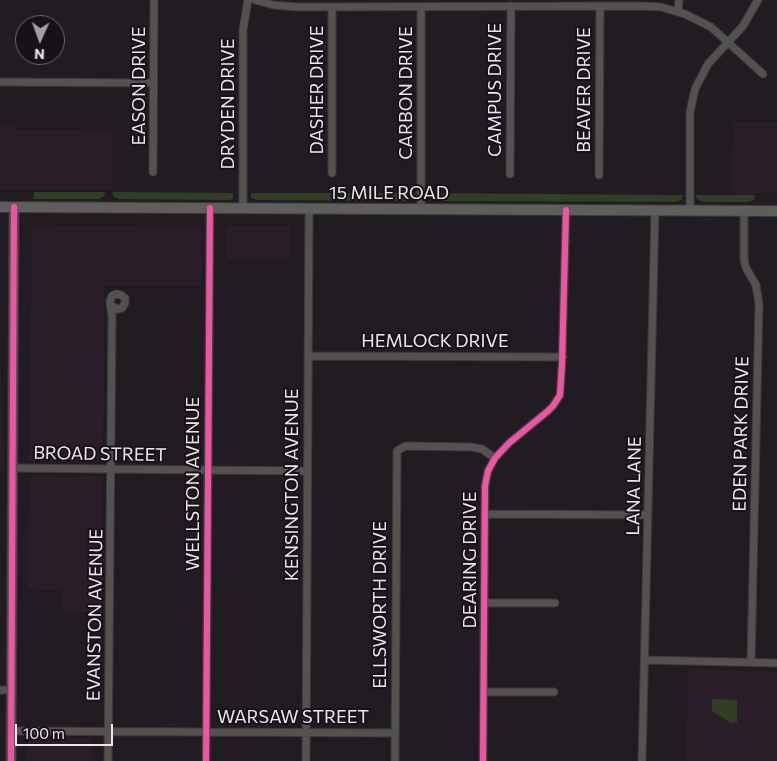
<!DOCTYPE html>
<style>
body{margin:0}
#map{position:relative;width:777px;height:761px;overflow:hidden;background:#211c21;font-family:Commissioner,sans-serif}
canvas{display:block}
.north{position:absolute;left:15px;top:15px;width:50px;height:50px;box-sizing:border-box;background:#191119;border:1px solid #6d666d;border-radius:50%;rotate:182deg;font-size:14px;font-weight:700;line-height:20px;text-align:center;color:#ece6ec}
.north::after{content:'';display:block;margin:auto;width:18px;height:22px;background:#a59fa5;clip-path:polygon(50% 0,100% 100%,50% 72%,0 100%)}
.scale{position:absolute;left:15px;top:724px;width:98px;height:22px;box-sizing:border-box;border:2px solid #ece6ec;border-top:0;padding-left:6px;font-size:15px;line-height:18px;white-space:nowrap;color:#ece6ec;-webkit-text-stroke:4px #191119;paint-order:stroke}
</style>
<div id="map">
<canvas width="777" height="761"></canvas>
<div class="north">N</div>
<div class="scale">100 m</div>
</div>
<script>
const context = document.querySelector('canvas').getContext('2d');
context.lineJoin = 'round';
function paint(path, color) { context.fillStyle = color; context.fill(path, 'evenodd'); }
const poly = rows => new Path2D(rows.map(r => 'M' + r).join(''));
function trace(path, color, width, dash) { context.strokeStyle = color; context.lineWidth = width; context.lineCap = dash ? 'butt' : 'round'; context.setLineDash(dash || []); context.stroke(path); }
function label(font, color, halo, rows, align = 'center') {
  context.font = font + ' Commissioner,sans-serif'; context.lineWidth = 4; context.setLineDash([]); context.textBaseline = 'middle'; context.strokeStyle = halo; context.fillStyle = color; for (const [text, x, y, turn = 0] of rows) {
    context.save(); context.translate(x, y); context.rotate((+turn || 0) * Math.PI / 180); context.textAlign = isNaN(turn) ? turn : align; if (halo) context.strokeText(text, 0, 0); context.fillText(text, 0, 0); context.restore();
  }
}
paint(poly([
 [733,122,777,122,777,193,732,193],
 [0,125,14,125,14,130,112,129,113,190,0,190],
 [32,225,201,227,201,286,104,286,103,462,29,461],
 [227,226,290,226,291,259,227,259],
 [0,336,4,471,0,471],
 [103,476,102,613,62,612,62,591,28,589,29,477],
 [688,669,777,672,777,761,686,761],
 [27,737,92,738,92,761,27,761]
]), '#2a1e29');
paint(poly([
 [34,192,105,192,104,196,99,199,34,199],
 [112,192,233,193,233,199,228,200,120,199,114,197],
 [251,193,416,193,413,198,407,201,257,200,251,198],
 [426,193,684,195,681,200,675,202,436,201,429,198],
 [695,195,755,195,754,200,748,202,704,202,698,200],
 [714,699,737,700,737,722,731,723,712,711,712,700]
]), '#2f3e25');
const minor = poly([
 [255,0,273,5,298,7,640,6,661,7,685,14,711,27,763,74],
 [678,11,679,0],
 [0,82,154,83],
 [153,172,154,0],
 [332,173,332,7],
 [510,174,511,6],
 [599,175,600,6],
 [243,208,243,30,248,0],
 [421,209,421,7],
 [690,211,690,112,695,89,708,64,743,26,758,0],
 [744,211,744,259,746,268,756,285,759,304,751,662],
 [308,356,563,357],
 [12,468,307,471],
 [485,514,648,515],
 [484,603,555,603],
 [645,660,777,663],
 [0,690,11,690],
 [484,692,554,692],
 [11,731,395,733],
 [108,761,112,317,110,301,112,296,116,294,121,295,125,298,125,303,122,308,117,309,111,305],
 [206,761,210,208],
 [306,761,309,209],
 [395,761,397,451,405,446,471,447,482,449,495,458],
 [483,761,485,486,488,471,495,458,509,443,548,411,553,406,560,395,562,364,566,210],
 [642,761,655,211]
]);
const tertiary = poly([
 [11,761,14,207]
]);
const secondary = poly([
 [0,207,777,211]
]);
trace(minor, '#3d393d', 9);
trace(tertiary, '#3d393d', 11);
trace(secondary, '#3d393d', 12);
trace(minor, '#535251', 7);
trace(tertiary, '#535251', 9);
trace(secondary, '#5e5e5c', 10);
trace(poly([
 [11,761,14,207],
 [206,761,210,208],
 [483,761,485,486,488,471,495,458,509,443,548,411,553,406,560,395,562,364,566,210]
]), '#f153a3', 6);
label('18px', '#ece6ec', '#191119', [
 ["EASON DRIVE",139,86,-90],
 ["DASHER DRIVE",317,90,-90],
 ["CAMPUS DRIVE",495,90,-90],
 ["BEAVER DRIVE",584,90,-90],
 ["CARBON DRIVE",406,93,-90],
 ["DRYDEN DRIVE",228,104,-90],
 ["15 MILE ROAD",389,193],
 ["HEMLOCK DRIVE",435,341],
 ["EDEN PARK DRIVE",741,434,-89],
 ["BROAD STREET",100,454,1],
 ["WELLSTON AVENUE",193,484,-90],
 ["KENSINGTON AVENUE",292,485,-90],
 ["LANA LANE",634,486,-89],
 ["DEARING DRIVE",470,560,-90],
 ["ELLSWORTH DRIVE",380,605,-90],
 ["EVANSTON AVENUE",95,615,-89],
 ["WARSAW STREET",293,717]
]);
</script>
